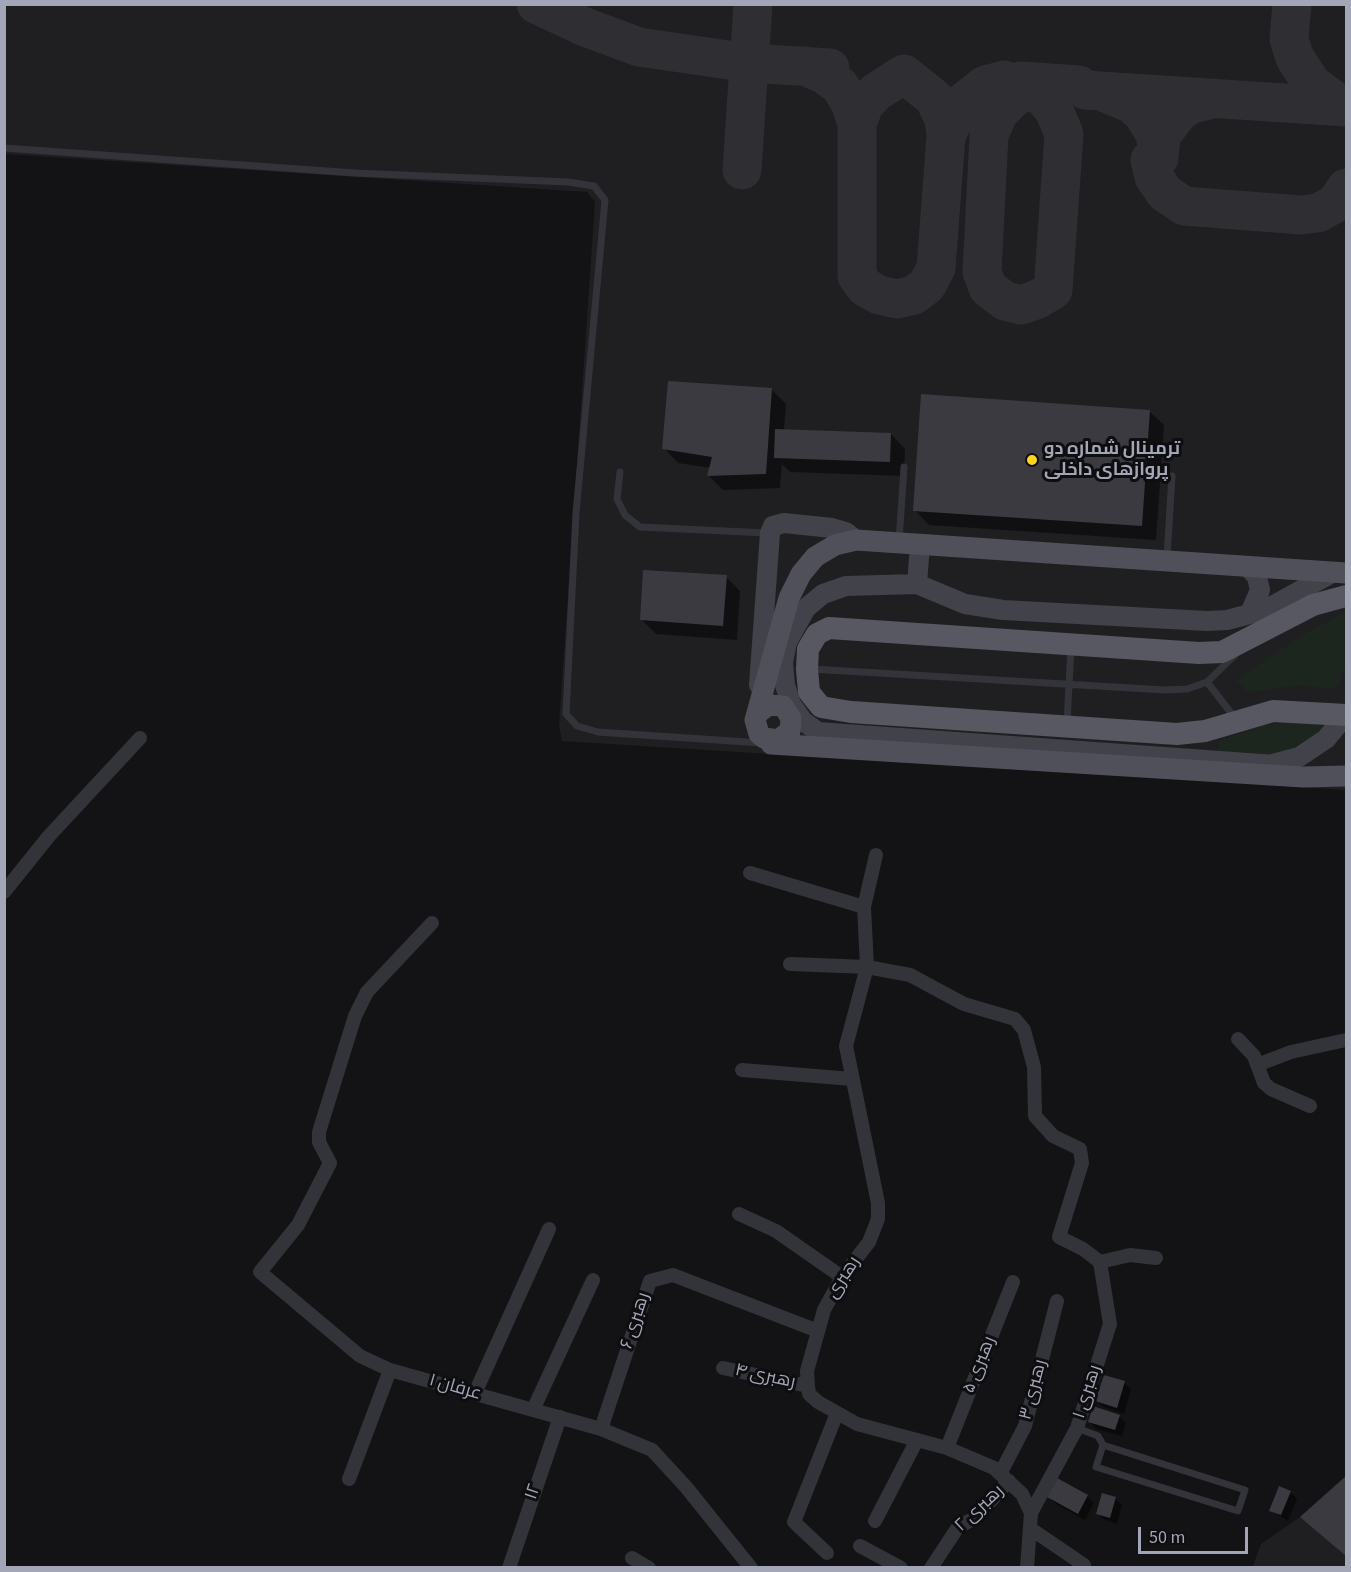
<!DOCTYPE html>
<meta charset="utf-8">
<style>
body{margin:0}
#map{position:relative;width:1351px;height:1572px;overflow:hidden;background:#131315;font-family:"Source Sans 3",sans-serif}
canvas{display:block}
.frame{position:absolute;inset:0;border:6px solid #a3a6b7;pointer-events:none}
.scale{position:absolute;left:1138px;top:1527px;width:110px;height:27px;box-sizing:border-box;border:3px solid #a3a6b7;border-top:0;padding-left:8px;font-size:18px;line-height:21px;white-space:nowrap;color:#a3a6b7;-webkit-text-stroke:4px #0e0e10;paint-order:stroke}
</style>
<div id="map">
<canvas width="1351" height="1572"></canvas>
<div class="frame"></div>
<div class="scale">50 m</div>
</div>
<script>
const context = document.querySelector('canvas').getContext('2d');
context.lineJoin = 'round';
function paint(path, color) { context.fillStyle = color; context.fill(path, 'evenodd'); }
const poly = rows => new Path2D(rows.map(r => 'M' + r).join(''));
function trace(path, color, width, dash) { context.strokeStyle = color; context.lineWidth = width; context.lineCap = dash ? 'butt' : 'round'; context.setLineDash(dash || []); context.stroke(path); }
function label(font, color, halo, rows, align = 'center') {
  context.font = font + ' "Source Sans 3",Cairo,sans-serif'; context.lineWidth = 6; context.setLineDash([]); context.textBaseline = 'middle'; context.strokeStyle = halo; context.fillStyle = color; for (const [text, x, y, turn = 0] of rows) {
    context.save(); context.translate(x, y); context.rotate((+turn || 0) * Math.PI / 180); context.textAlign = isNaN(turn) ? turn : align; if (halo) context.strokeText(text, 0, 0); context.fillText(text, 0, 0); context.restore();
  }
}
paint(poly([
 [4,5,1346,5,1346,790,562,741,559,725,595,202,587,192,5,154],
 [1346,1476,1346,1567,1252,1568,1261,1544,1300,1517]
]), '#1f1f22');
paint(poly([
 [1346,612,1346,661,1339,686,1331,689,1297,685,1248,693,1236,680,1309,631],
 [1287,722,1327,725,1318,735,1277,756,1218,756,1219,741,1264,725]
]), '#1d251f');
paint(poly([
 [772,390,786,404,784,430,891,434,905,449,904,476,790,472,782,464,780,488,723,490,709,476,711,468,678,463,664,448],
 [1149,411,1164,425,1156,540,929,525,915,510],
 [726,577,740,591,737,640,656,634,642,620],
 [1124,1383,1131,1389,1124,1414,1104,1407,1097,1401],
 [1119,1416,1126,1423,1122,1436,1096,1429,1090,1422],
 [1346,1478,1346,1556,1302,1517],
 [1058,1480,1087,1496,1094,1503,1085,1520,1056,1504,1049,1497],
 [1290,1492,1297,1499,1288,1521,1271,1510],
 [1115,1498,1122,1505,1117,1524,1105,1520,1098,1514]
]), '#0007');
trace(poly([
 [536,4,585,27,639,47,749,63,830,68],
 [1292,4,1289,39,1295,58,1312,84,1343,107],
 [805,66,825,75,840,86,851,105,857,124,857,276,865,287,879,295,897,299,914,295,927,285,936,268,946,136,944,119,934,98,904,74,876,92,864,105,857,124],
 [1021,81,1079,85],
 [1085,90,1346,107],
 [1105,93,1132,104,1143,114,1155,134,1159,158,1161,136,1179,112,1192,104,1213,99],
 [946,136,961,104,985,85,1004,80,1029,88,1042,96,1054,110,1064,134,1053,290,1038,299,1021,305,1005,301,988,288,982,272,989,135,998,114,1011,100,1029,88,1045,83],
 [1150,160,1154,177,1165,193,1184,206,1301,215,1318,213,1336,203,1346,188],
 [742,170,753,4]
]), '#2e2e33', 39);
paint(poly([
 [668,381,772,388,766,474,707,476,712,457,662,449],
 [921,394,1150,410,1142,526,913,511],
 [775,429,891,433,890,462,774,458],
 [643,570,727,575,723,626,640,620],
 [1104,1375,1125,1381,1117,1408,1095,1401],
 [1093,1406,1120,1415,1115,1430,1088,1422],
 [1346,1476,1346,1556,1300,1517],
 [1057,1478,1088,1495,1078,1514,1047,1497],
 [1279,1486,1291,1491,1281,1515,1269,1511],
 [1102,1493,1116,1497,1110,1518,1096,1514]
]), '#3a3a40');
trace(poly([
 [4,148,355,173,568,182,594,186,605,200,576,513,566,714,577,726,598,732,762,743],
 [620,472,617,499,625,515,640,527,767,533],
 [899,541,904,467],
 [1167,557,1172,476],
 [811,669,1165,690,1187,689,1207,682,1235,655],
 [1207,682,1235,718],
 [1067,723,1071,647],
 [1077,1428,1098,1436,1103,1445,1245,1490,1238,1511,1096,1467,1103,1445]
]), '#33343a', 7);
trace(poly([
 [876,855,864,907,867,967,846,1046,878,1203,878,1219,869,1242,842,1277,824,1310,807,1371,808,1386,809,1394,818,1402,857,1424,947,1448,994,1468,1022,1494,1031,1513,1027,1568],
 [750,873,864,907],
 [4,892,49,836,140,738],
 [432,923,367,992,355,1016,319,1132,319,1142,330,1163,298,1225,260,1272,360,1356,390,1370,601,1429,652,1450,686,1487,751,1568],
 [790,964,867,967,910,975,964,1004,1015,1019,1024,1030,1034,1067,1035,1116,1053,1136,1080,1149,1082,1163,1059,1237,1083,1249,1100,1262],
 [1238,1039,1254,1056,1264,1083,1271,1089,1310,1106],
 [1257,1065,1291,1052,1346,1040],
 [742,1070,852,1079],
 [739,1214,776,1231,842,1277],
 [1100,1262,1130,1255,1156,1258],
 [723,1368,808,1386],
 [475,1393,549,1229],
 [533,1410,593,1280],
 [601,1429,650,1281,673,1275,818,1331],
 [947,1448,1013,1282],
 [1000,1474,1025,1426,1057,1301],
 [349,1479,390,1370],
 [1031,1513,1077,1428,1110,1324,1100,1262],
 [875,1521,917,1440],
 [1031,1529,1084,1565],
 [860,1546,901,1568],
 [827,1553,794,1522,837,1413],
 [632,1558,649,1568],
 [509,1568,560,1417],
 [931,1568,958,1527,975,1518,1009,1481]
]), '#33343a', 14);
trace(poly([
 [1250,569,1257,577,1260,590,1251,611],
 [917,584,920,545],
 [759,685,770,533,773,526,784,523,832,528,846,532,856,540],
 [1275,765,818,732,803,721,791,704,785,685,783,663,787,642,806,608,823,594,846,586,917,584,965,604,1003,610,1207,621,1227,620,1265,610,1332,573],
 [1262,767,1299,757,1326,739,1346,715]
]), '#41424a', 20);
trace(poly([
 [758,713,769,705,783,706,791,718,790,731,778,740,764,738,759,734,755,720,789,598,801,574,815,557,835,545,856,540,1346,573],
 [771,741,771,744,1303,777,1346,776]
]), '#4f5059', 21);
trace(poly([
 [1346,596,1313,605,1222,652,1199,653,829,628,817,634,808,649,807,669,809,692,821,707,851,712,1177,734,1205,731,1273,711,1346,715]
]), '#575862', 22);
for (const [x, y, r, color] of [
 [1032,460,6,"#ffd421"]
]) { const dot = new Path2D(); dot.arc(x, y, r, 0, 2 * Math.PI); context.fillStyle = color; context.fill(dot); trace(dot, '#0e0e10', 2); }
label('bold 18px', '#a3a6b7', '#0e0e10', [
 ["ترمینال شماره دو",1044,450],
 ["پروازهای داخلی",1044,471]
], 'left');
label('18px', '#a3a6b7', '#0e0e10', [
 ["رهبری",844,1278,-57],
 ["رهبری ۶",636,1321,-72],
 ["رهبری ۵",980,1365,-68],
 ["رهبری ۴",765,1377,12],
 ["عرفان ۱",455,1388,16],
 ["رهبری ۳",1034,1390,-75],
 ["رهبری ۱",1088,1392,-72],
 ["۱۲",534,1492,-71],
 ["رهبری ۲",980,1509,-43]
]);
</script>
